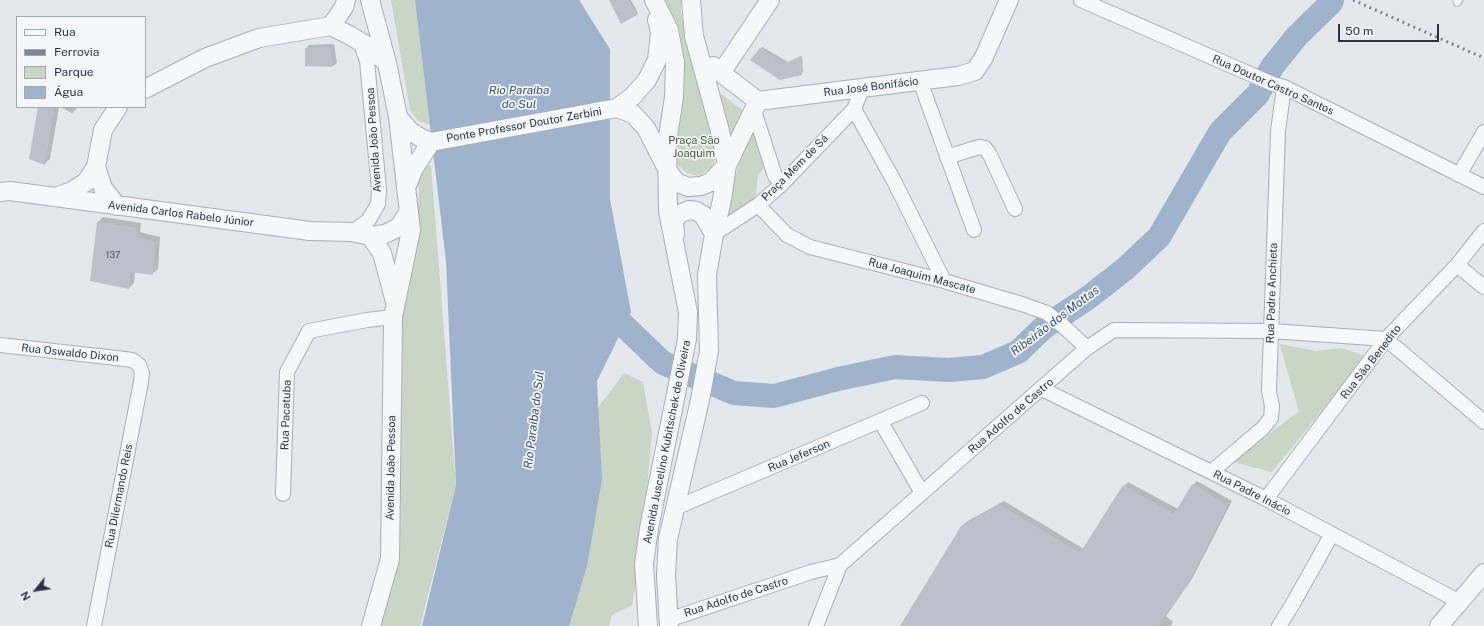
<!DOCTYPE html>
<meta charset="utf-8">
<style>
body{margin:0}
#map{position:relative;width:1484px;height:626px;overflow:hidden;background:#e4e7ec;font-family:"Public Sans",sans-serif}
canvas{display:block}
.legend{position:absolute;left:16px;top:16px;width:130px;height:92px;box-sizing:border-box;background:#f4f6f9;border:1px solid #a4a8b1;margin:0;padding:5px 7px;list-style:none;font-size:12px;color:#2b3445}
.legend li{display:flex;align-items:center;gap:8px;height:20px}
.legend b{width:20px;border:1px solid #a4a8b1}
.north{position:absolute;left:16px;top:570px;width:40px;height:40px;-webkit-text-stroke:3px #f4f6f9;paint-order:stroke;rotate:240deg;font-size:11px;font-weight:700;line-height:16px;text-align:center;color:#2b3445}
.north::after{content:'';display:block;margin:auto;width:14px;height:18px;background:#2b3445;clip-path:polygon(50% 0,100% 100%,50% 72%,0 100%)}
.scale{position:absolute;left:1338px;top:24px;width:101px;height:18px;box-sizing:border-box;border:2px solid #2b3445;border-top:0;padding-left:5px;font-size:12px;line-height:14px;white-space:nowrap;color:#2b3445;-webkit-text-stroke:3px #f4f6f9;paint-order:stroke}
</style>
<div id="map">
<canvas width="1484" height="626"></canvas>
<ul class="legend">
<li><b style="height:5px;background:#f7f8fa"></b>Rua</li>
<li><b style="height:5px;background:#7d8696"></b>Ferrovia</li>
<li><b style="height:11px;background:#c9d6c5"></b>Parque</li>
<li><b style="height:11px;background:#9fb4cc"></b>Água</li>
</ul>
<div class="north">N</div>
<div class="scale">50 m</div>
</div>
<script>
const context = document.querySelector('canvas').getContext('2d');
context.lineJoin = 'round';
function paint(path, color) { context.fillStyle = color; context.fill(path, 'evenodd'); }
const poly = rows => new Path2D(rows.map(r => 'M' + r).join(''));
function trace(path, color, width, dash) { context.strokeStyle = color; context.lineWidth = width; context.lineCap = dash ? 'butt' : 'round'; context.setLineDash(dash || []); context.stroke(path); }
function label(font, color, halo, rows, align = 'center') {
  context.font = font + ' "Public Sans",sans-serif'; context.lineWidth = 3.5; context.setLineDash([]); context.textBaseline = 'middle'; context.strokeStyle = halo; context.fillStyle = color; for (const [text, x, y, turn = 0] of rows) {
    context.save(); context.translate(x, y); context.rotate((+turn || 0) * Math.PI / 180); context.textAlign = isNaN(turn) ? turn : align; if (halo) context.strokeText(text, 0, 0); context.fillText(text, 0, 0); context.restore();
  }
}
paint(poly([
 [391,0,415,0,430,125,418,121,410,110],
 [665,0,681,0,681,12,689,49,705,103,716,153,714,163,710,170,698,176,687,173,678,165,672,150,682,51,670,11],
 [716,90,746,113,733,141],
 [750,125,767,166,758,174,755,204,722,223],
 [431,165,456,485,420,626,381,626,399,557,403,303,415,255,419,191,418,168],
 [1280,344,1316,351,1341,348,1366,356,1272,472,1232,462,1299,411,1290,381],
 [624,373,643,382,652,434,640,562,632,605,612,615,609,626,556,626,591,417]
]), '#c9d6c5');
paint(poly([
 [415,0,579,0,610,49,610,199,631,312,597,381,602,479,587,566,569,626,422,626,456,485,446,261]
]), '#9fb4cc');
paint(poly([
 [610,0,631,0,638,13,637,14],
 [334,44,337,63,333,66,306,65,306,48,309,45],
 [762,47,788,62,802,56,803,72,801,74,752,60],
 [39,107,59,107,50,159,44,164],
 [60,107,78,107,72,113],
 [103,217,141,223,140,232,160,237,158,269,152,274,135,271,134,283,129,288,98,222],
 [1197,481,1232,501,1192,579,1166,616,1173,622,1171,626,901,626,961,527,966,522,1004,501,1084,549,1124,486,1128,482,1178,509,1193,485]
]), '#0003');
trace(poly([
 [594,315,620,322,663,363,734,393,774,396,838,379,895,367,949,370,983,367,1018,352,1043,328,1089,297,1125,269,1159,237,1220,132,1258,94,1272,67,1297,36,1331,3,1332,0]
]), '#9fb4cc', 24);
paint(poly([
 [609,0,629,0,637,15,621,24],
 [330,47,333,67,305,66,305,48],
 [760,48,786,63,801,56,802,75,780,80,750,60],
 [38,107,54,107,45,165,29,159],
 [97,222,137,228,136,237,156,242,153,275,131,272,129,289,90,281],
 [1192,484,1228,505,1188,584,1158,626,900,626,961,526,1000,505,1080,553,1123,485,1174,514]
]), '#bbc0ca');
const service = poly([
 [1457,2,1459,0]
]);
const minor = poly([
 [1081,0,1273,84,1284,87,1484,187],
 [920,81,974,230],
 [854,109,894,181,944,281],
 [754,111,775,176,782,184],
 [947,157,979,147,985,148,990,155,1015,209],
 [1459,175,1484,132],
 [758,205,787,235,810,247,944,281,1025,305,1047,313,1062,325,1087,348],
 [352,232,368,221,378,204,379,190,367,61,360,41],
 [714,234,758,205,782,184,854,109,862,89],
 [1457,265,1484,287],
 [0,345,125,359,132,360,139,365,142,373,141,382,94,626],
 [1042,389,1266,499,1460,602],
 [881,422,922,493],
 [1211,472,1263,428,1271,418,1272,406,1269,391,1278,131,1284,87],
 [283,494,287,372,309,331,367,320,393,317],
 [1266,499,1386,339,1457,265,1484,231],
 [675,508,922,403],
 [668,620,811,572,840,565,1087,348,1114,330,1271,331,1386,339,1484,422],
 [816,626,840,565],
 [1279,626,1291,607,1332,534]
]);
const tertiary = poly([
 [370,0,387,63,398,117,411,230,393,317,390,559,371,626],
 [331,26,349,35,369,47,387,63],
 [331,26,344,7,346,0],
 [713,66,721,73,758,101],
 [721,73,770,0],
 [145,89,205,58,259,38,331,26],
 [617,108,633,114,646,128,668,171,676,182,688,187,701,186,711,182,727,165,758,101,958,76,975,71,984,57,1009,0],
 [398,117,410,131,421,138,431,142],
 [431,142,617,108,633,96,647,80,657,60,660,32,657,20],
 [406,188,414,168,431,142],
 [0,192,10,191,310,231,352,232,370,236,382,253,395,302],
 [56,197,72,191,86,182,96,167],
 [117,206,103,188,96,167,103,130,118,107],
 [675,234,674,221,679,214,689,210,696,211,703,215,714,234],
 [370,236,385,234,399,227,409,211],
 [648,626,644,564,649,528,687,339,688,312,668,211,667,143,674,97,675,62,669,30,654,0],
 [669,626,666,575,668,539,700,400,709,351,707,275,714,234,722,200,727,165,720,131,694,36,691,0],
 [1439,626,1484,573]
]);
trace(service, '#a9aeb7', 9);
trace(minor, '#a9aeb7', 16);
trace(tertiary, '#a9aeb7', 20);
trace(service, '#f7f8fa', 7);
trace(minor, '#f7f8fa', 14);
trace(tertiary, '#f7f8fa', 18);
trace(poly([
 [1353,0,1484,58]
]), '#7d8696', 3, [2, 4]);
label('9px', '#4f5766', null, [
 ["137",113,255]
]);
label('11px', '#2b3445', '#f4f6f9', [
 ["Rua Doutor Castro Santos",1273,85,24],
 ["Rua José Bonifácio",871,87,-7],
 ["Ponte Professor Doutor Zerbini",524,125,-10],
 ["Avenida João Pessoa",374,140,-94],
 ["Praça Mem de Sá",795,168,-45],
 ["Avenida Carlos Rabelo Júnior",181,214,7],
 ["Rua Joaquim Mascate",922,276,15],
 ["Rua Padre Anchieta",1272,293,-88],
 ["Rua Oswaldo Dixon",70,353,6],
 ["Rua São Benedito",1371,362,-52],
 ["Rua Pacatuba",286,415,-88],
 ["Rua Adolfo de Castro",1011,416,-41],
 ["Avenida Juscelino Kubitschek de Oliveira",667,442,-79],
 ["Rua Jeferson",799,456,-23],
 ["Avenida João Pessoa",391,468,-89],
 ["Rua Padre Inácio",1252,493,27],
 ["Rua Dilermando Reis",119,496,-79],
 ["Rua Adolfo de Castro",736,597,-18]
]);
label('11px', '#3f6138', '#f4f6f9', [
 ["Praça São",694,141],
 ["Joaquim",694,154]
]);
label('italic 12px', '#34527a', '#f4f6f9', [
 ["Rio Paraíba",519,90],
 ["do Sul",519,104],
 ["Ribeirão dos Mottas",1055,321,-37],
 ["Rio Paraíba do Sul",534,420,-83]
]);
</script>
